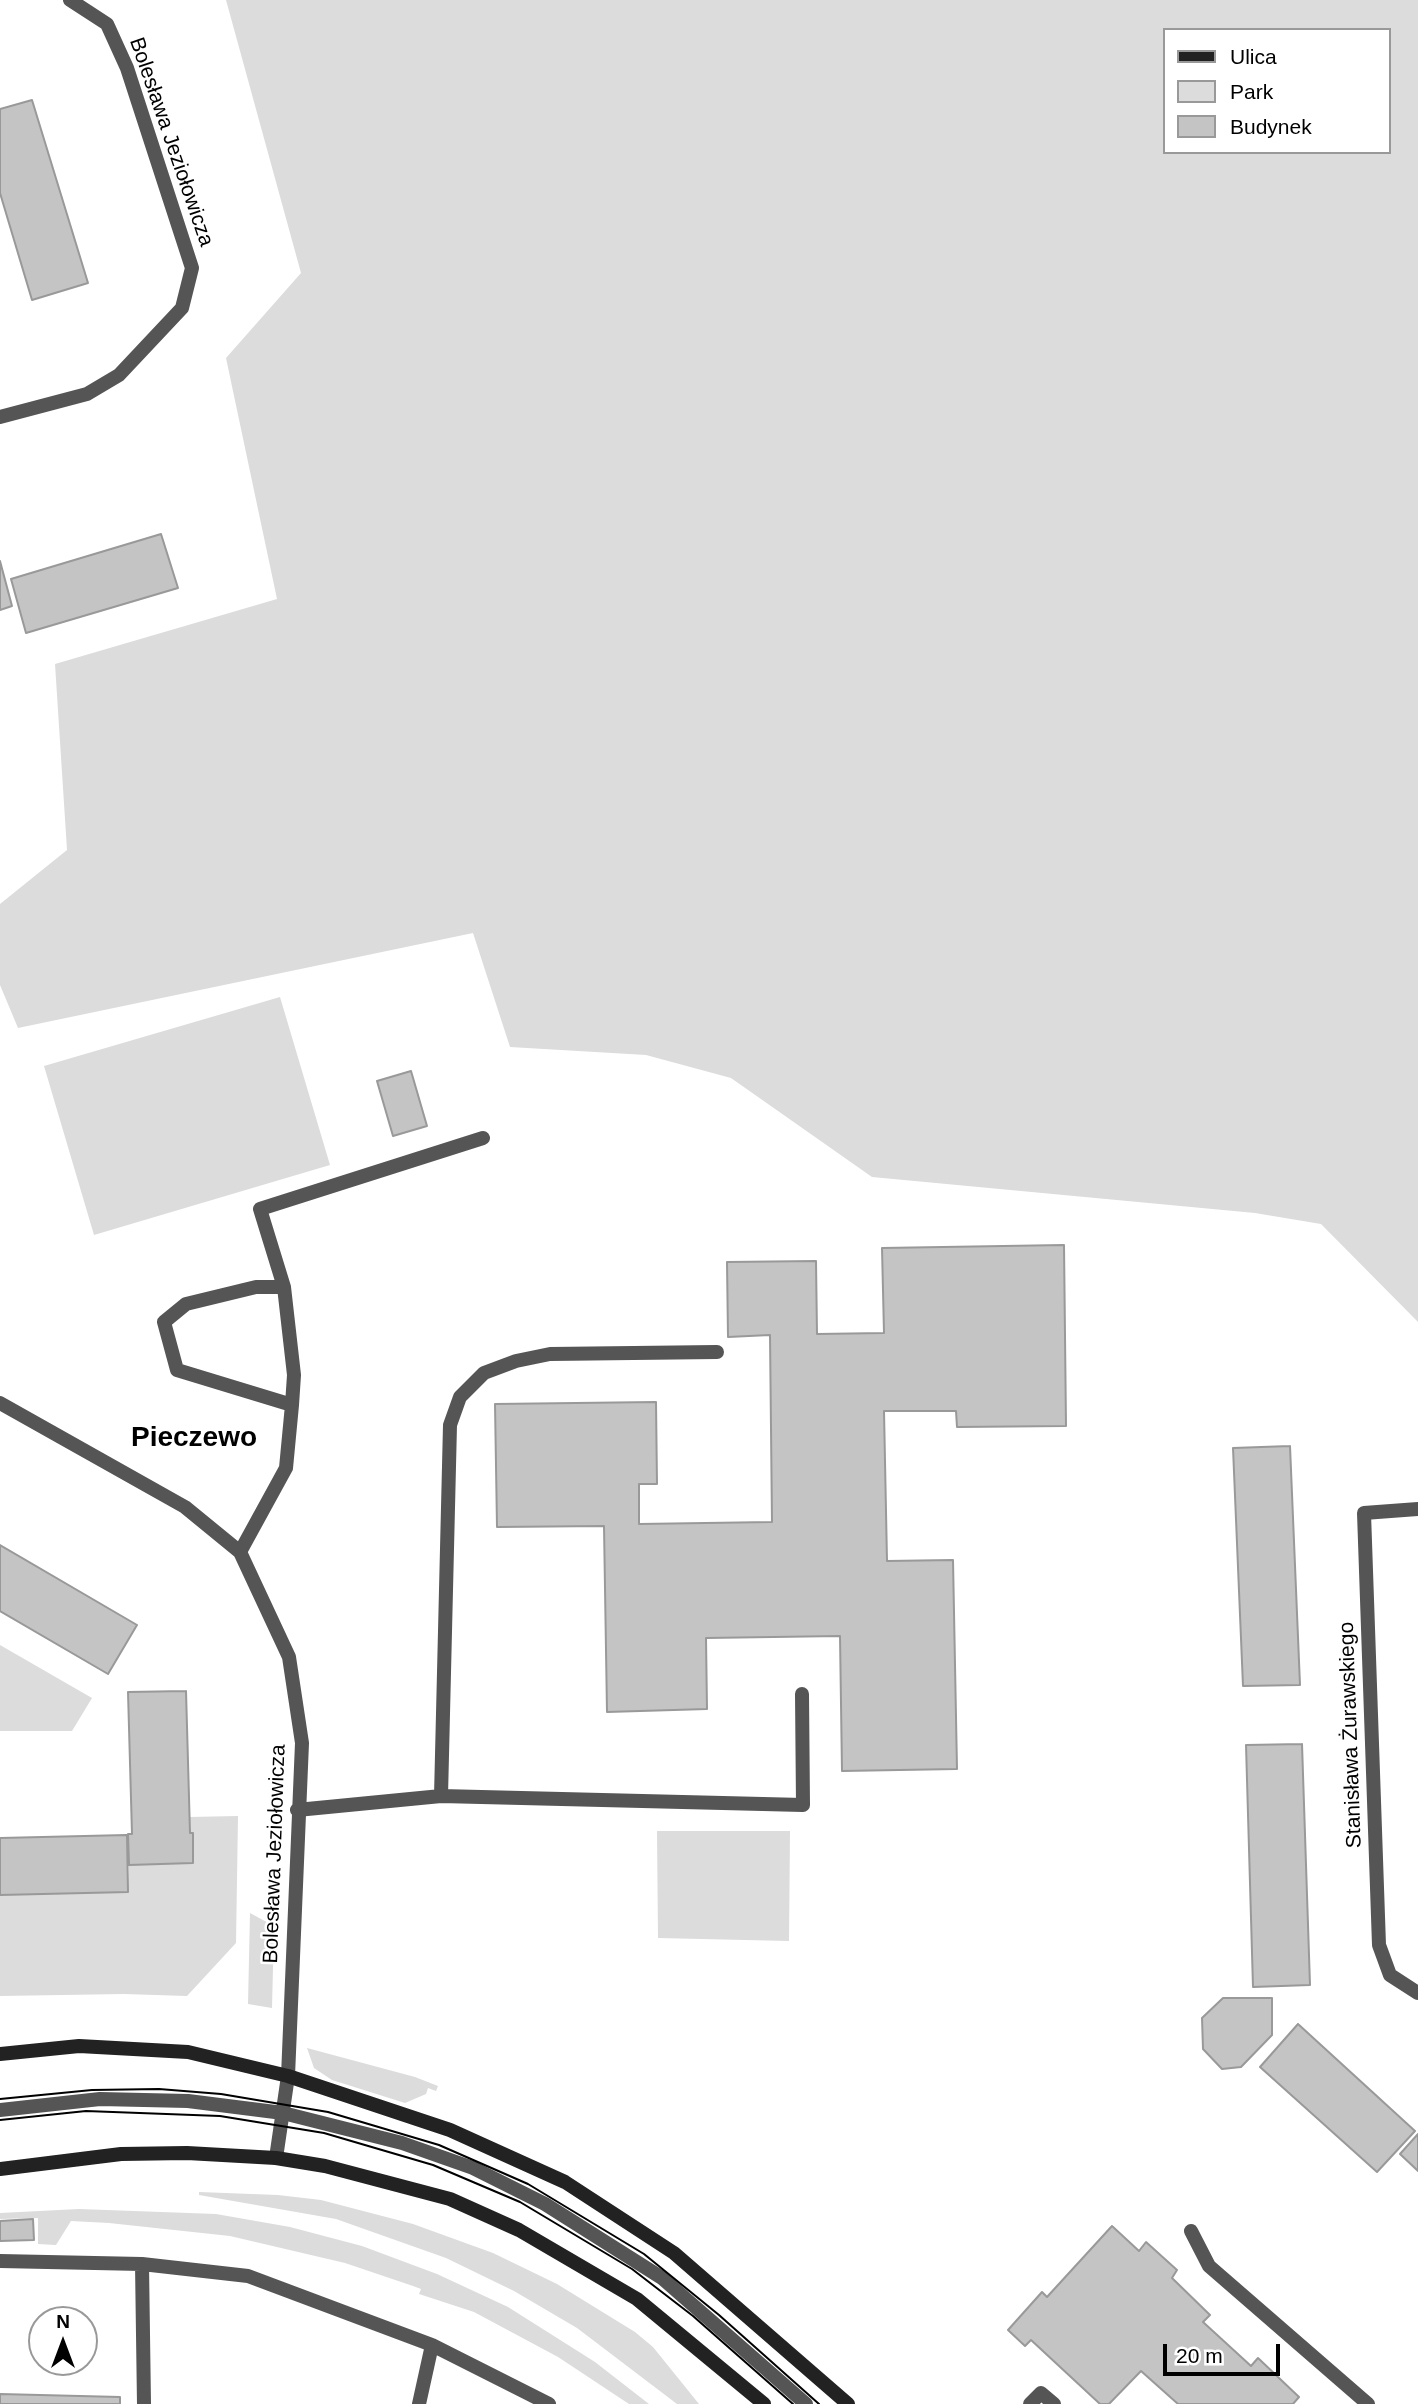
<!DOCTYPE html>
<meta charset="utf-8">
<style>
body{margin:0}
#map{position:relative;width:1418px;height:2404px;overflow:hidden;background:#fff;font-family:Arial,sans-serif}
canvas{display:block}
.legend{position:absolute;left:1163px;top:28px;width:228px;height:126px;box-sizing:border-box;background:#fff;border:2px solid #999;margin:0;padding:9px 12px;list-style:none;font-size:21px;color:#000}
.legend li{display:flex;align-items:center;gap:14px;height:35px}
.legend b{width:35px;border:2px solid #999}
.north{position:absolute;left:28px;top:2306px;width:70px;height:70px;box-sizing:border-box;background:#fff;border:2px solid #999;border-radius:50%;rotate:0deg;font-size:19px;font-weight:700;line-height:28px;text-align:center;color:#000}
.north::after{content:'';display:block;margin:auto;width:24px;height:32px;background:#000;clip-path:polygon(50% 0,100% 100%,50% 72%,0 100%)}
.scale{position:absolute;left:1163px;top:2344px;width:117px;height:32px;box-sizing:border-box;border:4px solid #000;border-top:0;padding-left:9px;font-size:21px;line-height:24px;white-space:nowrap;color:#000;-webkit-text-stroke:5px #fff;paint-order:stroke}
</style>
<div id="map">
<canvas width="1418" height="2404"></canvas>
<ul class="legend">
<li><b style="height:9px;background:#222"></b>Ulica</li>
<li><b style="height:19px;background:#dcdcdc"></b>Park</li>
<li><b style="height:19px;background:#c4c4c4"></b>Budynek</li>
</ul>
<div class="north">N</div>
<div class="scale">20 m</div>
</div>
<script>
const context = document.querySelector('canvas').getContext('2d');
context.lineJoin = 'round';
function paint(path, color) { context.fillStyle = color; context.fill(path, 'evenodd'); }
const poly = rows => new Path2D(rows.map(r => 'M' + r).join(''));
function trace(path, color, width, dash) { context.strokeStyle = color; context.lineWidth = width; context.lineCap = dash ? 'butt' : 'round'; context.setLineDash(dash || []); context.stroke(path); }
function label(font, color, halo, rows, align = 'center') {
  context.font = font + ' Arial,sans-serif'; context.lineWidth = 5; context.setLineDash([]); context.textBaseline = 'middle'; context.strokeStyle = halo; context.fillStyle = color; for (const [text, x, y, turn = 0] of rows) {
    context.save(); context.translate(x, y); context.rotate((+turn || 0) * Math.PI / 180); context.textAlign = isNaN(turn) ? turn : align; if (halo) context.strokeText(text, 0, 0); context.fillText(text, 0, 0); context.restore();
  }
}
paint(poly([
 [226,0,1418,0,1418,1322,1321,1224,1255,1213,872,1177,731,1078,646,1055,510,1047,473,933,18,1028,0,985,0,904,67,850,55,664,277,599,226,358,301,273],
 [1164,30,1388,30,1388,152,1164,152],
 [280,997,330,1165,94,1235,44,1066],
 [0,1645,92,1698,72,1731,0,1731],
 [238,1816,236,1943,187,1996,124,1994,0,1996,0,1895,128,1892,129,1865,193,1863,189,1817],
 [657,1831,790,1831,789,1941,658,1938],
 [250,1913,274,1926,272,2008,248,2004],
 [307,2048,415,2077,438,2086,436,2091,428,2088,426,2094,405,2103,332,2080,314,2068],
 [199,2192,278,2195,321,2200,413,2224,493,2253,557,2284,635,2332,653,2347,699,2404,677,2404,577,2328,514,2291,446,2258,336,2219,199,2195],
 [79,2209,216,2214,290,2227,362,2246,437,2274,508,2307,595,2362,649,2404,629,2404,558,2357,474,2312,419,2294,421,2289,413,2286,345,2263,230,2236,109,2223,71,2221,56,2245,38,2244,38,2218,0,2219,0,2213]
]), '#dcdcdc');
const building = poly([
 [32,100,88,283,32,300,0,193,0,109,32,100],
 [161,534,178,588,26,633,11,579,161,534],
 [0,561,12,606,0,610,0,561],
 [411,1071,427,1126,393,1136,377,1081,411,1071],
 [1064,1245,1066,1426,957,1427,956,1411,884,1411,887,1561,953,1560,957,1769,842,1771,840,1636,706,1638,707,1709,607,1712,604,1526,497,1527,495,1404,656,1402,657,1484,639,1484,639,1524,772,1522,770,1335,728,1337,727,1262,816,1261,817,1334,884,1333,882,1248,1064,1245],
 [1290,1446,1300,1685,1243,1686,1233,1448,1290,1446],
 [0,1545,137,1625,108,1674,0,1611,0,1545],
 [186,1691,190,1833,193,1833,193,1863,129,1865,128,1834,132,1834,128,1692,186,1691],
 [1302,1744,1310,1985,1253,1987,1246,1745,1302,1744],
 [127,1835,128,1892,0,1895,0,1838,127,1835],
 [1223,1998,1272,1998,1272,2035,1241,2067,1222,2069,1203,2049,1202,2018,1223,1998],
 [1298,2024,1415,2131,1377,2172,1260,2067,1298,2024],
 [1418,2134,1418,2171,1400,2154,1418,2134],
 [33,2219,34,2240,0,2241,0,2221,33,2219],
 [1112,2226,1139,2251,1146,2242,1177,2270,1172,2278,1210,2315,1203,2322,1251,2366,1258,2358,1299,2397,1293,2404,1178,2404,1141,2371,1109,2404,1100,2404,1031,2340,1025,2346,1008,2330,1042,2292,1047,2297,1112,2226],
 [0,2394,120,2397,120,2404,0,2404,0,2394]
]);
paint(building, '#c4c4c4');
trace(building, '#999', 2);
trace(poly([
 [284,1287,260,1209,483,1138],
 [240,1552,286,1468,292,1405,294,1375,284,1287,256,1287,186,1304,164,1322,177,1370,292,1405],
 [441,1796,450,1425,460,1397,484,1373,516,1361,550,1354,717,1352],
 [297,1810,441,1796,803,1805,802,1694],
 [0,2110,100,2099,188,2101,283,2113,402,2143,473,2168,545,2204,662,2278,806,2404],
 [0,2261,142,2264,248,2276,432,2345,549,2404],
 [142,2264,144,2404],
 [419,2404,432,2345],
 [1030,2404,1041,2393,1054,2404]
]), '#555', 14);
trace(poly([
 [0,417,87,394,119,375,182,308,192,268,127,68,107,24,70,0],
 [0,1403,185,1507,240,1552,289,1657,302,1743,288,2076,276,2158],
 [1418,1509,1364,1513,1379,1945,1390,1975,1418,1993],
 [1191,2231,1209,2266,1368,2404]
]), '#555', 14);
trace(poly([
 [0,2054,79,2046,188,2052,288,2076,450,2130,565,2182,674,2253,848,2404],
 [0,2169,121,2154,187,2153,276,2158,325,2166,450,2199,519,2230,637,2299,764,2404]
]), '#222', 14);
trace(poly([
 [0,2099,92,2090,159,2089,221,2094,328,2112,439,2145,528,2184,644,2254,719,2315,819,2404],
 [0,2120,86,2111,220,2116,324,2133,433,2165,520,2202,632,2269,693,2316,793,2404]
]), '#000', 2);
label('21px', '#000', '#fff', [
 ["Bolesława Jeziołowicza",171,142,71],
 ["Stanisława Żurawskiego",1351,1735,-92],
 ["Bolesława Jeziołowicza",275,1854,-88]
]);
label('bold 28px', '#000', '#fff', [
 ["Pieczewo",194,1438]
]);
</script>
